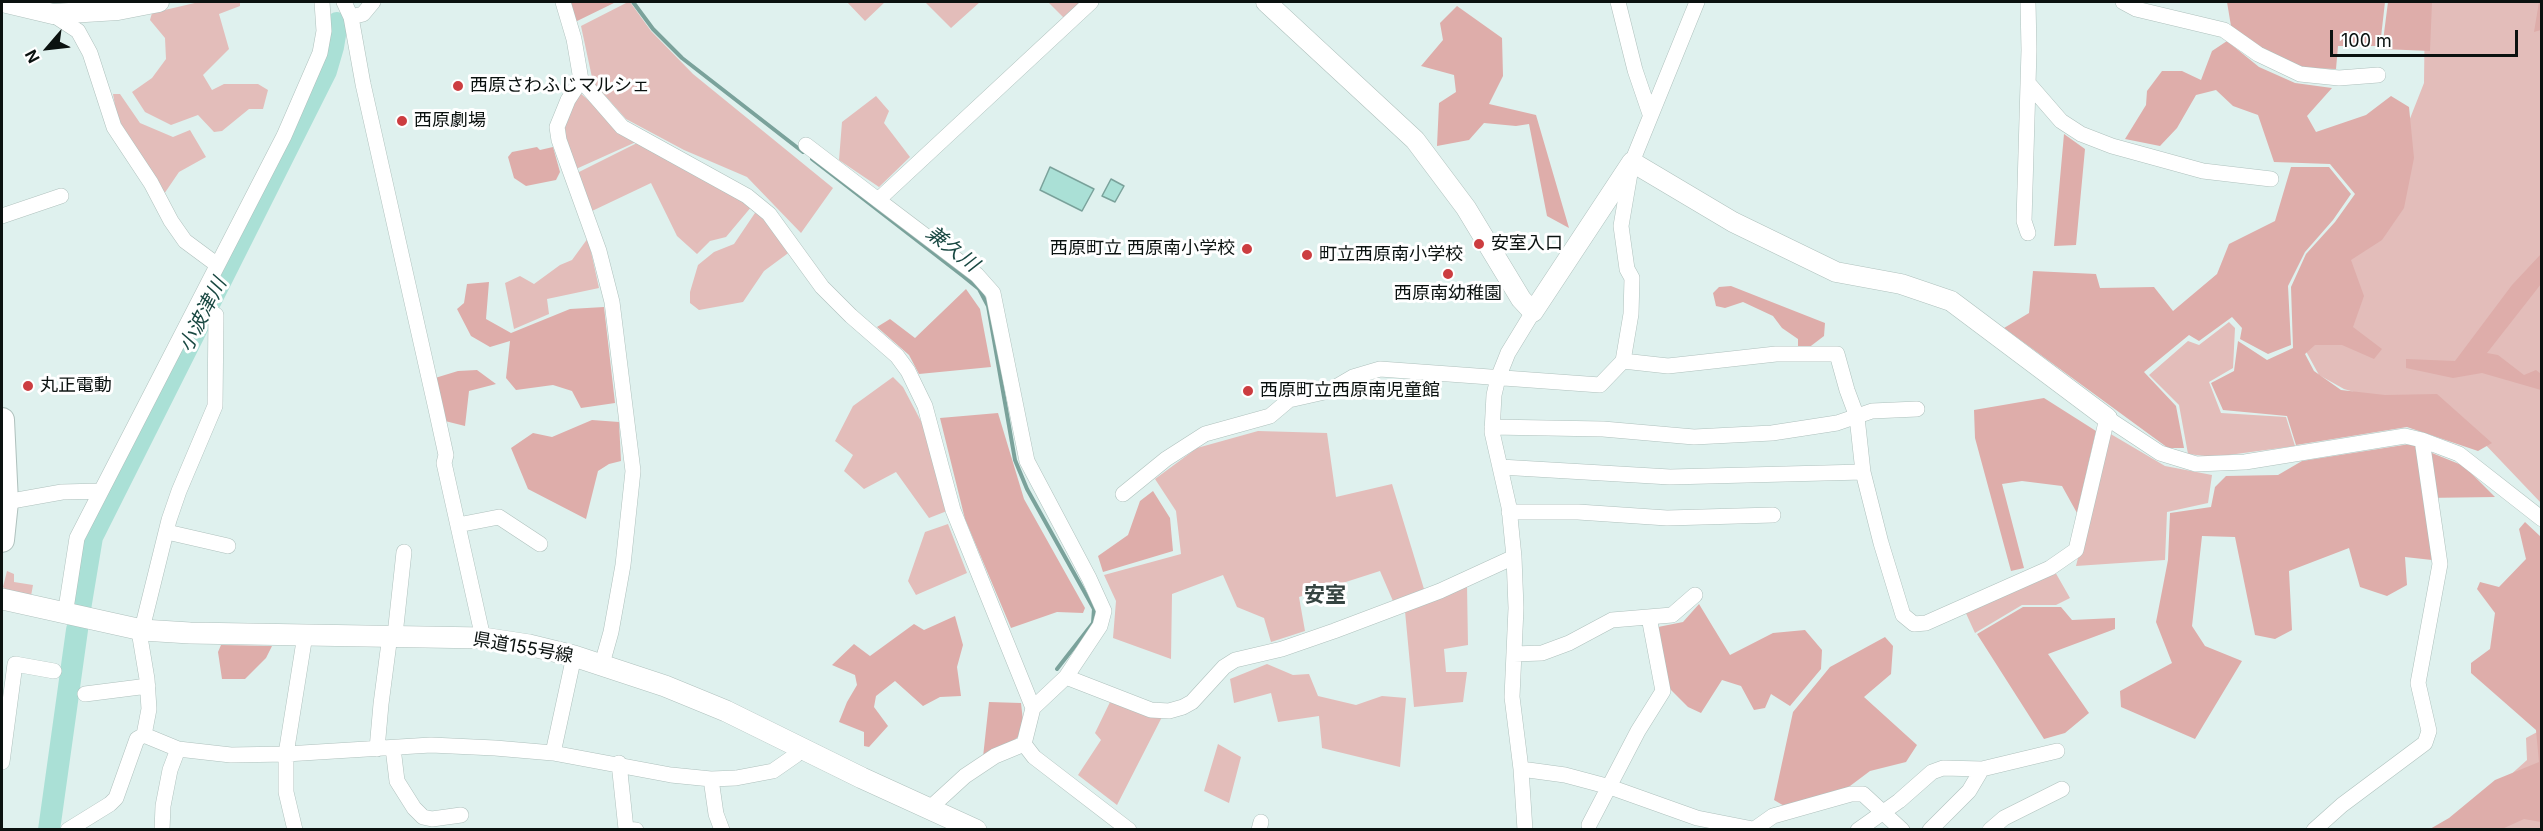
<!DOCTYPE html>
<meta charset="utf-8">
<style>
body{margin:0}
#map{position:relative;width:2543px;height:831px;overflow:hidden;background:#dff1ee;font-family:Inter,sans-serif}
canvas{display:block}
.frame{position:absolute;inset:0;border:3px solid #0b1210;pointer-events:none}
.north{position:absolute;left:18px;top:18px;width:60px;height:60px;-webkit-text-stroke:4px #fff;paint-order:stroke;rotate:242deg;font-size:16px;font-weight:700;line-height:24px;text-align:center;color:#0b1210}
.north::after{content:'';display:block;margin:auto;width:21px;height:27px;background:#0b1210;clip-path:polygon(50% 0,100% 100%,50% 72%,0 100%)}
.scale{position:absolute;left:2330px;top:30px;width:188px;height:27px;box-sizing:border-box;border:3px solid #0b1210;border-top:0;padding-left:8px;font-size:18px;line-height:21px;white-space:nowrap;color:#0b1210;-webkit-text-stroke:4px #fff;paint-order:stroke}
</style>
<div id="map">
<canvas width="2543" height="831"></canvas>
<div class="frame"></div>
<div class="north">N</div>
<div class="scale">100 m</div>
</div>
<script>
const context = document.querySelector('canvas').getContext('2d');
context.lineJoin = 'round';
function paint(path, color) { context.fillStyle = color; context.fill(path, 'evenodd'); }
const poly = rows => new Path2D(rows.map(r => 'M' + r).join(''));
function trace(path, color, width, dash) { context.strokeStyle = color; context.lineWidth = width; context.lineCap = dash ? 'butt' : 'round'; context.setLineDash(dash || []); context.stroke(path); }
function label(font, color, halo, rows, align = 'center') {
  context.font = font + ' Inter,"Noto Sans JP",sans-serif'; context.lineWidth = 6; context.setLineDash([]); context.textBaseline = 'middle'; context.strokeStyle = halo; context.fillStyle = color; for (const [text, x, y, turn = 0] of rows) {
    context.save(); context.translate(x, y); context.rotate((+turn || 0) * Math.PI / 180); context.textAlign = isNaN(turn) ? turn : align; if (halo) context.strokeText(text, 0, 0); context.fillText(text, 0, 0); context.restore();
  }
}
paint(poly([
 [199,2,240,2,240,6,219,14,229,49,203,75,212,90,224,84,258,84,268,90,263,109,249,109,222,131,214,132,198,115,171,125,145,112,132,92,152,78,166,59,165,38,150,20,152,13],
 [628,2,630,2,651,31,693,74,833,188,801,233,747,177,684,150,626,119,593,82,581,26],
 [847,2,885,2,865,21],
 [925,2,980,2,951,28],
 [1048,2,1081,2,1064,18],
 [2425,2,2541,2,2541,503,2481,440,2381,400,2344,389,2319,375,2302,344,2398,149,2424,83],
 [579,92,636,142,576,169,566,141,565,128,569,110],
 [113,94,120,94,140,123,173,137,190,130,206,157,179,172,164,194,118,122],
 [876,96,889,111,884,123,910,157,879,187,839,160,842,122],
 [637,143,752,206,726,237,710,241,697,254,677,236,651,183,592,211,577,173],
 [757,210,791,251,764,271,743,302,699,310,690,303,690,292,698,265,714,252,734,244],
 [588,238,599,288,547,299,549,314,514,329,505,283,520,276,534,284,560,265,572,260],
 [2229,322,2235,328,2233,368,2209,382,2221,413,2286,417,2295,446,2214,457,2188,454,2179,405,2149,375,2188,341,2199,345],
 [893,377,903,387,923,425,947,511,929,518,896,472,864,489,844,471,853,455,835,441,853,406],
 [1258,431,1327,433,1336,497,1392,484,1424,589,1393,601,1380,571,1299,597,1305,631,1271,642,1264,618,1237,607,1223,575,1172,594,1171,659,1113,638,1116,601,1104,575,1181,554,1176,511,1155,479,1197,448],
 [2109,433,2165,466,2212,475,2208,503,2167,512,2165,560,2076,566],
 [948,524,967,573,916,595,908,581,925,532],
 [2054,570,2070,598,2056,605,2022,605,1975,633,1964,609],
 [7,571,14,574,14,582,33,585,31,596,5,589,3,587],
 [1467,585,1468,645,1444,649,1446,672,1467,672,1463,702,1414,707,1405,611,1436,600],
 [1267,664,1293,675,1309,674,1318,696,1356,705,1382,696,1406,698,1400,767,1322,748,1319,716,1278,722,1271,693,1234,703,1230,679],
 [1111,700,1163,715,1117,805,1078,775,1101,740,1095,733],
 [2541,730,2541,829,2449,830,2527,760,2526,738],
 [1218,744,1241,757,1229,803,1204,791]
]), '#e3bdba');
paint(poly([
 [568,2,616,2,573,23],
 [2227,2,2385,2,2380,46,2338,46,2336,69,2302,68,2257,49,2231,26],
 [2388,2,2432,2,2430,51,2382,49],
 [2539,2,2541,2,2541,30,2534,32],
 [1457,6,1502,38,1503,76,1489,104,1536,115,1569,228,1547,216,1529,124,1516,126,1484,123,1469,140,1437,146,1439,103,1456,92,1454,75,1421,66,1443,40,1440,23],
 [2227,41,2259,67,2295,83,2332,88,2307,116,2316,132,2366,115,2391,96,2409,107,2414,158,2404,208,2382,240,2351,260,2364,296,2353,327,2382,349,2374,359,2342,345,2315,345,2305,354,2314,371,2341,390,2385,395,2437,394,2492,443,2478,451,2407,427,2296,445,2287,416,2223,410,2211,383,2234,371,2238,341,2267,360,2293,348,2291,287,2306,254,2335,222,2355,194,2330,164,2274,162,2258,115,2233,106,2216,90,2196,95,2177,128,2160,146,2125,139,2146,105,2147,91,2162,71,2182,71,2201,80,2212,51],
 [2064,134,2085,149,2076,245,2054,246],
 [537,147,540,150,553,147,560,172,556,180,526,186,514,178,508,157,512,152],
 [2291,167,2329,167,2351,194,2333,220,2305,252,2288,286,2291,345,2268,354,2240,339,2242,328,2232,317,2199,341,2189,335,2144,372,2176,406,2184,448,2168,448,2004,328,2029,313,2033,271,2096,274,2100,288,2154,287,2173,311,2217,274,2229,244,2275,221],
 [2541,254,2541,284,2487,353,2498,355,2524,375,2536,370,2541,374,2541,390,2482,373,2453,378,2406,368,2406,359,2455,361,2512,285],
 [489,282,486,319,511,333,570,309,604,307,615,403,581,408,572,391,553,385,516,390,506,378,510,341,490,347,471,336,457,309,464,303,467,284],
 [1731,286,1825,323,1824,336,1803,352,1798,350,1798,339,1782,328,1773,316,1743,302,1725,308,1716,306,1713,293,1719,287],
 [966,289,980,309,991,367,919,374,909,355,877,327,890,319,915,338],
 [477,370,496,384,469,391,465,426,445,421,435,378,458,371],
 [2044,398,2096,431,2077,513,2062,486,2022,481,2002,484,2024,568,2011,571,1975,438,1974,410],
 [998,413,1024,499,1085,608,1083,613,1057,612,1011,628,965,519,940,418],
 [592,420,619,422,621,461,609,464,598,471,586,519,528,489,511,448,533,433,552,437],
 [2410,444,2464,466,2495,497,2424,498,2432,560,2405,557,2407,585,2387,596,2360,587,2349,548,2289,571,2292,630,2275,639,2255,635,2235,537,2202,536,2192,626,2205,646,2242,661,2195,739,2121,707,2120,691,2172,663,2156,622,2168,560,2170,513,2211,507,2215,487,2226,476,2278,475,2302,461],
 [1153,491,1170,518,1173,551,1103,572,1098,556,1128,535,1140,501],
 [2525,522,2541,537,2541,822,2524,819,2502,829,2430,829,2449,818,2495,780,2539,762,2536,730,2471,673,2471,663,2490,649,2495,613,2477,589,2480,582,2499,587,2526,559,2519,529],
 [1699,604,1730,655,1773,633,1805,630,1822,650,1821,669,1790,706,1771,694,1765,708,1754,710,1741,686,1722,680,1701,713,1688,707,1668,687,1658,627,1683,622],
 [2023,607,2061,607,2072,620,2115,618,2115,629,2048,654,2089,713,2065,733,2044,739,1977,634],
 [955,616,963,645,957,667,961,696,940,697,923,706,895,681,876,696,874,707,888,726,869,747,864,746,864,732,839,722,847,702,857,685,855,675,832,665,854,644,870,656,914,624,924,630],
 [1885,637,1893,646,1891,674,1864,697,1917,745,1906,762,1870,771,1846,789,1786,807,1774,800,1793,712,1830,667],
 [221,645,272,646,266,658,245,679,222,679,218,652],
 [989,702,1021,703,1023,721,1020,735,1011,743,983,757]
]), '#deadaa');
const water = poly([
 [1050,167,1094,189,1082,211,1040,190,1050,167],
 [1111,179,1124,186,1115,202,1102,196,1111,179]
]);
paint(water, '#aae0d6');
trace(water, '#7aa29b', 1.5);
trace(poly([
 [633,2,653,29,682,58,803,152],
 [812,159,963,276,979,289,988,306,1015,460,1027,489,1094,609,1093,623,1057,669]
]), '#7aa29b', 4);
trace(poly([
 [80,609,92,537,326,71,333,47,337,23],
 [49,830,77,630]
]), '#aae0d6', 22);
const minor = poly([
 [344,2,351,17,363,84,436,409,446,455,444,463,483,638],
 [563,2,574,39,581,80,622,127,747,196,769,214,822,287,851,316,897,356,908,371,925,406,953,510,1033,708],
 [1618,2,1635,70,1650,114],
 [2123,2,2136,9,2224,30,2258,54,2300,74,2339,78,2378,75],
 [52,14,78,31,90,53,114,127,151,183,171,221,185,241,216,264],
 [351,17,363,14,373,2],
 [581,80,568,100,557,127,559,140,599,251,612,302,633,471,623,565,611,632,602,664],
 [2028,83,2061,121,2081,134,2112,146,2203,171,2271,179],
 [806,145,878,200],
 [2,216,61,196],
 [2028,233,2024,221,2029,50,2028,2],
 [216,315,215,406,179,491,169,520,140,637,147,679,149,709,144,735,178,749,231,755,286,754,431,745,495,748,553,753,671,775,711,779,736,778,773,771,796,755,801,748],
 [1623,361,1668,366,1776,354,1837,354,1847,390,1857,417,1863,472,1881,543,1903,615,1914,624,1926,623,2050,568,2076,550,2107,418,2160,453,2196,464,2245,462,2405,436,2422,440,2459,454,2542,519],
 [1492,427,1603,429,1694,437,1772,433,1837,423,1872,411,1917,409],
 [1500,467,1670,477,1863,472],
 [1123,494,1166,459,1205,434,1270,416,1289,400,1329,391,1353,377,1380,369,1600,385,1623,361,1631,314,1632,278,1627,269,1621,226,1632,162,1697,2],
 [6,502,62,492,100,491],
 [1509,512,1578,512,1667,518,1773,515],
 [458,525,499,517,540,544],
 [167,532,228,546],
 [65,615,77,538,284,136,320,53,324,31,322,2],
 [395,635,404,552],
 [1514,654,1542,653,1569,643,1612,620,1672,615,1695,595],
 [1066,677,1151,710,1169,711,1183,707,1192,702,1224,667,1235,660,1282,649,1334,631,1440,591,1514,557],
 [85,694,148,686],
 [1024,744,1034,757,1129,830],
 [393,748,397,781,414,808,423,817,432,819,461,815],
 [377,749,381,704,390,635],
 [553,753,574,656],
 [2,762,15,664,54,671],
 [619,763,626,829,636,830],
 [1521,769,1565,775,1610,787,1697,818,1758,830],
 [711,779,716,814,722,830],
 [930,808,965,776,995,756,1024,744,1033,708,1066,677,1100,626,1104,611,1089,578,1027,461,993,293,977,275,878,200,1091,2],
 [1589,825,1638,731,1663,691,1649,617],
 [1756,828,1773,816,1851,794,1863,794,1902,830],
 [68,830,110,804,116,798,137,739,144,735],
 [162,830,163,806,170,770,178,749],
 [295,830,286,792,286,754,305,635],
 [1259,830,1261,822],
 [1525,830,1521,769,1512,697,1516,608,1514,557,1509,507,1492,432,1494,395,1498,378,1508,353,1533,312],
 [1858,830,1899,801,1932,772,1943,768,1982,769,2057,751],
 [1930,830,1969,791,1982,769],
 [1990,830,2004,818,2062,789],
 [2314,830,2342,805,2425,743,2429,731,2418,683,2440,564,2422,440]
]);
const tertiary = poly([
 [2,2,53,14,118,10,159,2],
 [1266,2,1415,140,1466,208,1521,299,1533,312,1632,162,1733,222,1836,272,1901,284,1951,301,2107,418]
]);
const secondary = poly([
 [2,599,142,630,190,633,483,638,529,645,574,656,665,686,726,711,862,778,976,830]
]);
const primary = poly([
 [2,420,6,502,2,540]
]);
trace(minor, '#afc1bd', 16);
trace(tertiary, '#afc1bd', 21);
trace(secondary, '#afc1bd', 22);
trace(primary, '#afc1bd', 26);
trace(minor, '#fff', 15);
trace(tertiary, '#fff', 20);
trace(secondary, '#fff', 21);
trace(primary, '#fff', 24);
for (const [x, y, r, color] of [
 [458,86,6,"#cc3d40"],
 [402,121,6,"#cc3d40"],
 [1479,244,6,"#cc3d40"],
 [1247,249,6,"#cc3d40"],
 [1307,255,6,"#cc3d40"],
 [1448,274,6,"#cc3d40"],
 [28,386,6,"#cc3d40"],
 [1248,391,6,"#cc3d40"]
]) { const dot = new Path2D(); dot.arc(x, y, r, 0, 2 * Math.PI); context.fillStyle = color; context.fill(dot); trace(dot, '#fff', 2); }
label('18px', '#0b1210', '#fff', [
 ["西原さわふじマルシェ",470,86],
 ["西原劇場",414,121],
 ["安室入口",1491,244],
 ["西原町立 西原南小学校",1235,249,"right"],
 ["町立西原南小学校",1319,255],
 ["西原南幼稚園",1448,294,"center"],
 ["丸正電動",40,386],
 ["西原町立西原南児童館",1260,391]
], 'left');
label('18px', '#0b1210', '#fff', [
 ["県道155号線",523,648,10]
]);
label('italic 20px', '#194842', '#fff', [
 ["兼久川",952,249,38],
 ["小波津川",203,315,-63]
]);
label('bold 21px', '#354441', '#fff', [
 ["安室",1325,596]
]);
</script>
